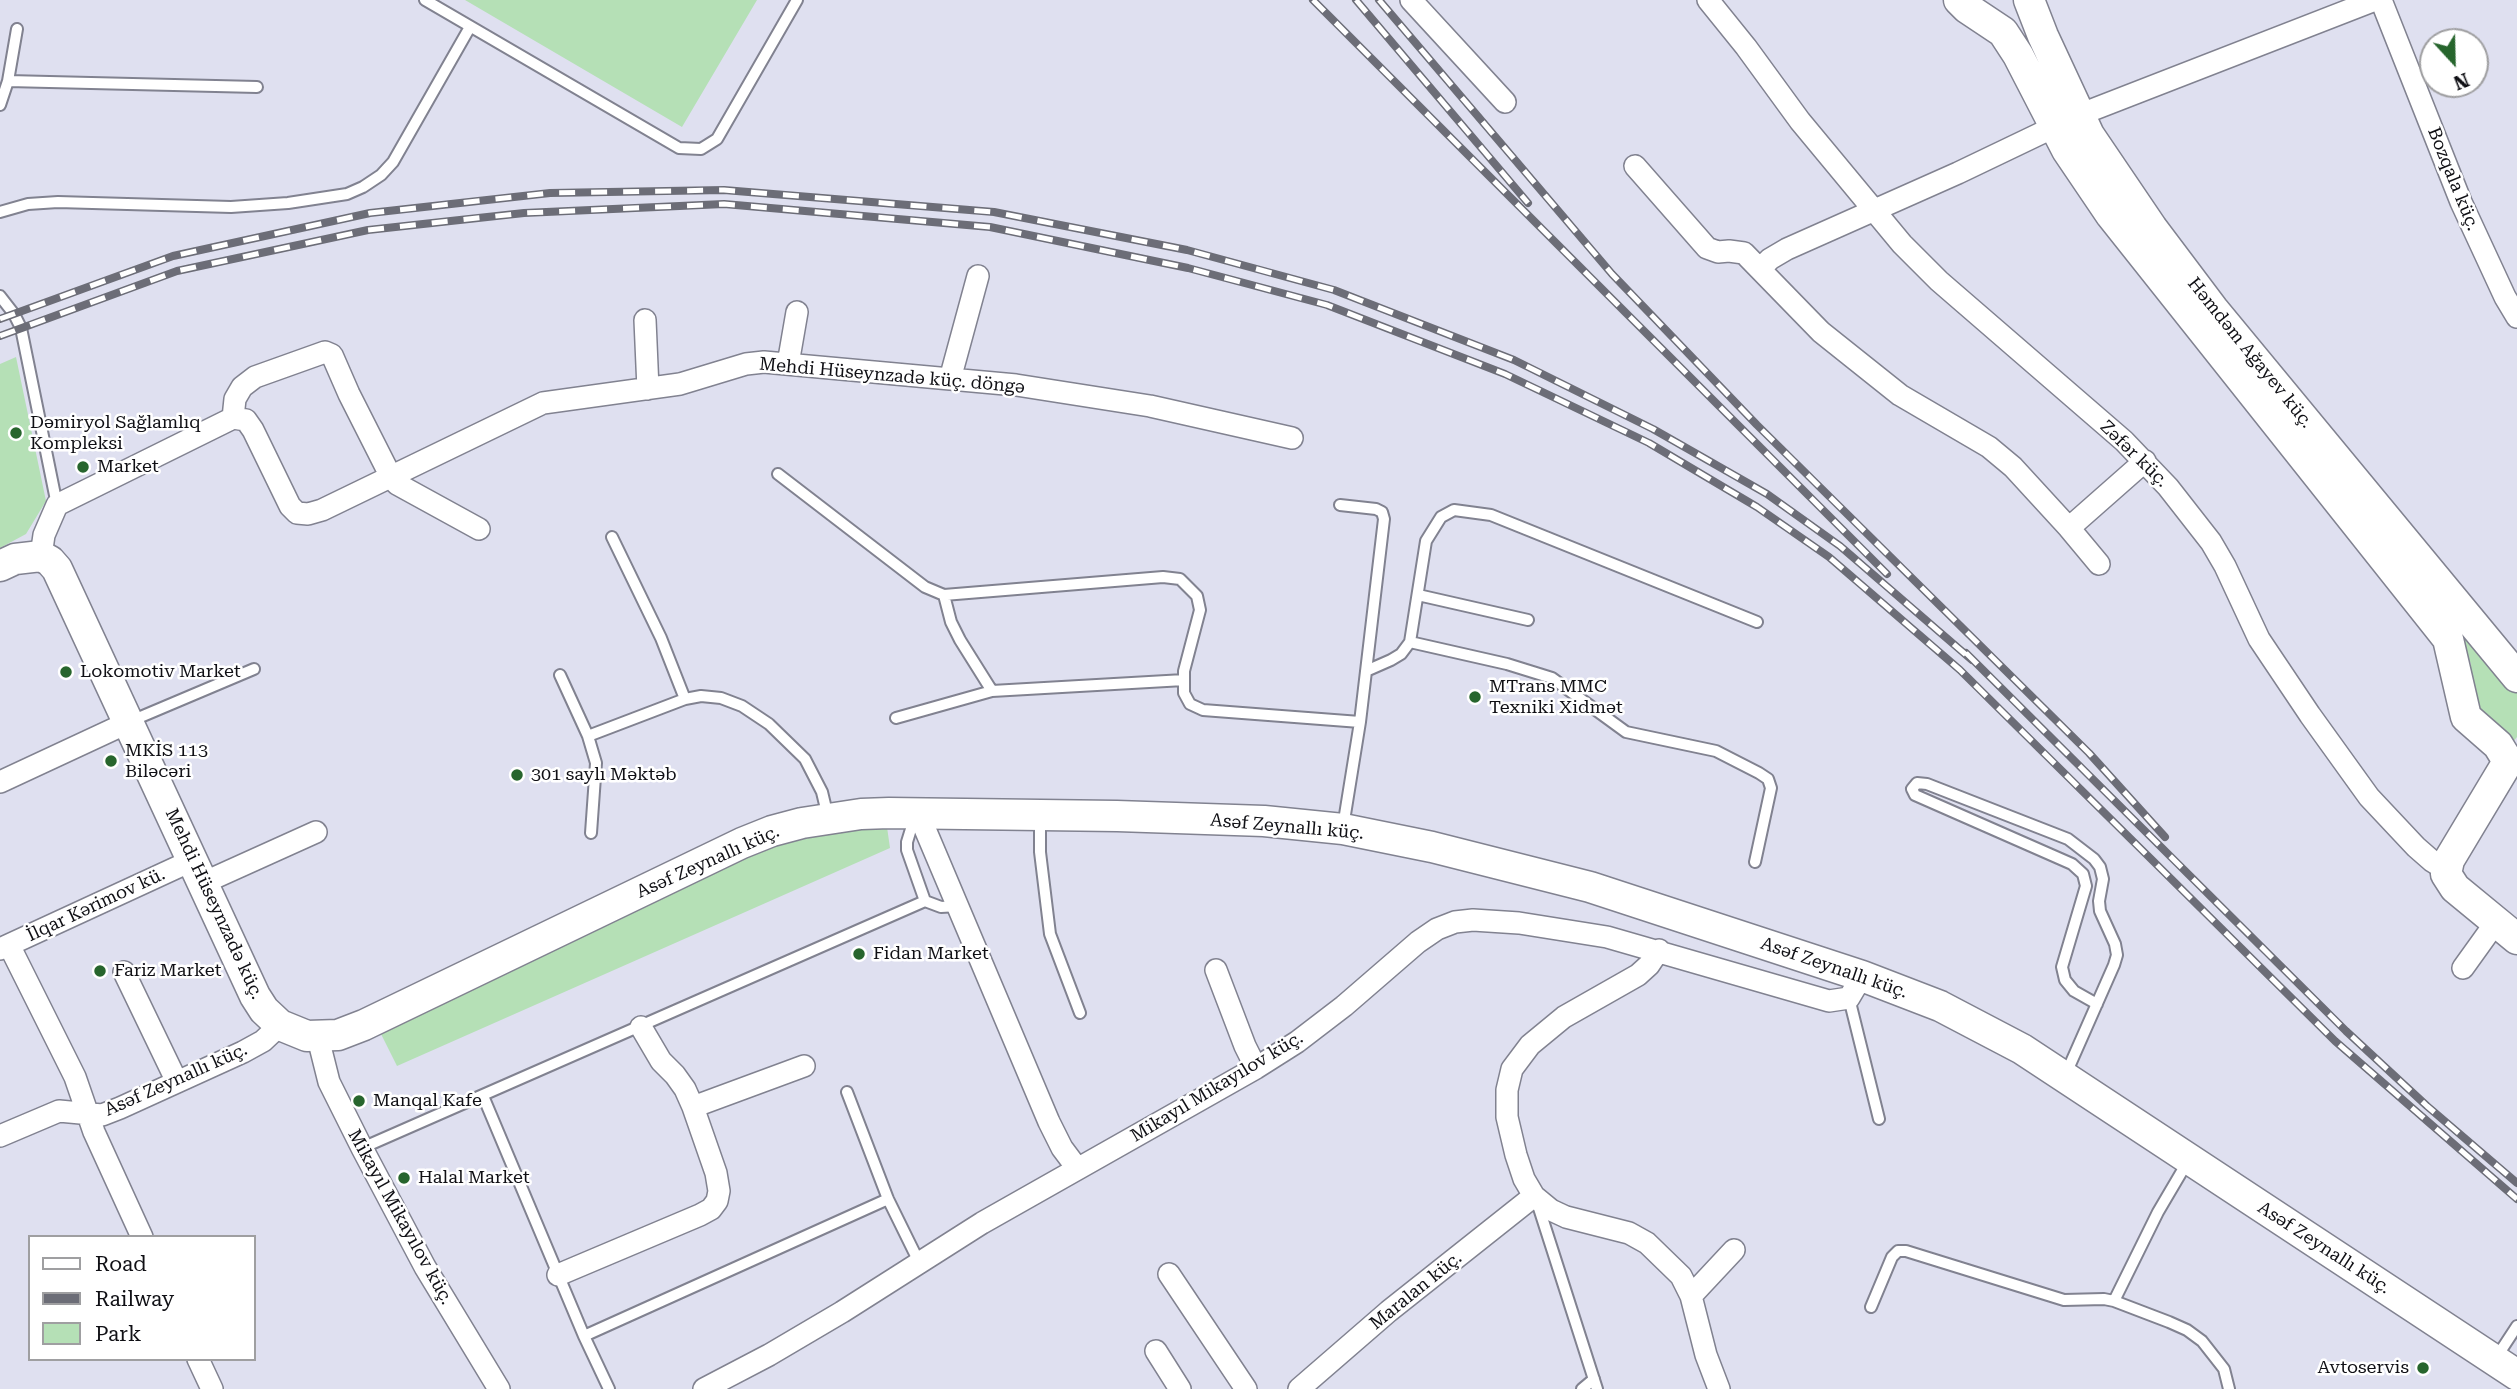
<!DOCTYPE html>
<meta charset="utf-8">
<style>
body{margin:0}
#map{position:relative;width:2517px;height:1389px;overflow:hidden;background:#dfe0f0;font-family:"Roboto Serif",serif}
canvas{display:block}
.legend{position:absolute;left:28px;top:1235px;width:228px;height:126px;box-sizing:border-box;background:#fff;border:2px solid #9f9fa1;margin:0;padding:9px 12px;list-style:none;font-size:21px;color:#101015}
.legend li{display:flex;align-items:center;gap:14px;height:35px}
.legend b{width:35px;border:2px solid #9f9fa1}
.north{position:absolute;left:2419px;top:28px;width:70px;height:70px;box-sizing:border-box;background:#fff;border:2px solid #9f9fa1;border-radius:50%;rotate:158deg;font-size:19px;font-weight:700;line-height:28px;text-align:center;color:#101015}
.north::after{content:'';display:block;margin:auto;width:24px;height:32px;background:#27652d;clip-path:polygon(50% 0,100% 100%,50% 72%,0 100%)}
</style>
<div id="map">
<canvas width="2517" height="1389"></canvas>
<ul class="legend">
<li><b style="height:9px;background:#fff"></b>Road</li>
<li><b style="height:9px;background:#6c6d77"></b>Railway</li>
<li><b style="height:19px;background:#b5e0b6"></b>Park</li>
</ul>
<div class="north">N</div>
</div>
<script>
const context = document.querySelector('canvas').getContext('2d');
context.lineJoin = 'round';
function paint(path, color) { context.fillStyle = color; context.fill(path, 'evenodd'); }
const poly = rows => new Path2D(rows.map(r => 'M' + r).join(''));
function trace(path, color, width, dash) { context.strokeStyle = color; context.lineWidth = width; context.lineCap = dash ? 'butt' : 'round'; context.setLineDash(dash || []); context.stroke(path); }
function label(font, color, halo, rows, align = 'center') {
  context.font = font + ' "Roboto Serif",serif'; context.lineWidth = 5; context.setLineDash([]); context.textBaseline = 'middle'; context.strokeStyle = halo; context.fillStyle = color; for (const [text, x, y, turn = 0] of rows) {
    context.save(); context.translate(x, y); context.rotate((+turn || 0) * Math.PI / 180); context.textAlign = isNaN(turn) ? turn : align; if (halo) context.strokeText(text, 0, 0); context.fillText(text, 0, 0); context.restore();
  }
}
paint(poly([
 [465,0,757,0,682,127],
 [2076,129,2517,692,2517,737,2513,742,2477,716,2469,680,2471,664,2462,643],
 [16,357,46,501,26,534,0,548,0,364],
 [887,827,890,848,397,1066,381,1034,732,864,780,845,825,834]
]), '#b5e0b6');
const lane = poly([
 [425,0,679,148,701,149,717,139,797,0],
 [8,81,17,29],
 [0,105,8,81,257,87],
 [0,212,28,204,58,202,231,207,288,203,347,194,363,187,381,175,393,162,470,27],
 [0,296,14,314,21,328,57,505],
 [778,474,925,587,944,595,1163,577,1180,579,1197,596,1200,610,1184,671,1184,693,1190,704,1203,710,1360,722],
 [1340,505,1376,509,1382,512,1384,519,1360,722,1343,827],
 [612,537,661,638,685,699],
 [944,595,951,622,960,640,992,691],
 [1418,595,1528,620],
 [1410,642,1507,664,1552,678,1626,732,1716,751,1759,773,1768,779,1771,788,1755,862],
 [1366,671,1391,660,1401,654,1410,642,1426,541,1441,517,1454,510,1491,515,1757,622],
 [560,675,588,736,596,763,591,833],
 [896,718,992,691,1184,680],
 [131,721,254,669],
 [588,736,685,699,701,696,721,698,742,706,769,724,805,759,822,792,828,817],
 [918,818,911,829,907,842,907,850,925,901],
 [1040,818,1040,852,1050,934,1080,1013],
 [1849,998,1879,1119],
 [2065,1076,2114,965,2117,955,2115,944,2100,911,2099,901,2103,879,2100,867,2094,859,2068,839,1927,784,1917,783,1912,789,1915,795,2072,864,2083,874,2086,886,2062,967,2065,980,2074,991,2097,1004],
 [847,1092,888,1199,919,1262],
 [483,1096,584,1336,609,1389],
 [362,1148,925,901,941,907,958,906],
 [1538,1205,1597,1389],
 [2114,1301,2158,1212,2188,1161],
 [1871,1307,1892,1257,1898,1251,1906,1251,2064,1300,2104,1299,2114,1301,2169,1322,2187,1330,2202,1341,2224,1369,2229,1389],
 [584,1336,888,1199],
 [2496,1358,2517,1326],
 [1582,1389,1594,1379]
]);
const street = poly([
 [1411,0,1505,102],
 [1708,0,1746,47,1800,121,1902,244,1939,281,2124,441,2168,487,2211,542,2225,566,2259,639,2310,715,2369,797,2416,847,2432,861,2445,869],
 [2381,0,2461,202,2505,297,2517,317],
 [2079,115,2375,0],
 [1635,166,1707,248,1718,252,1729,251,1744,253,1821,332,1900,395,1989,447,2013,467,2069,528,2145,461],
 [1760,269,1770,259,1787,249,1958,173,2054,127],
 [645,320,648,389],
 [788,364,797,312],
 [950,379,978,276],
 [233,418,235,399,242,387,255,377,325,352,332,355,349,394,391,477,397,484,479,529],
 [2069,528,2099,564],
 [41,556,44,535,57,505,233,418,246,420,253,430,290,506,297,513,308,514,322,510,543,403,680,384,746,364,764,362,1016,385,1150,406,1292,438],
 [0,782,129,722],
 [921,814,925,829,1049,1122,1062,1148,1077,1168],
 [203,883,316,832],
 [9,945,75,1077,94,1132,142,1237],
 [0,949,193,860],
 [1659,950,1649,965,1638,975,1564,1017,1530,1045,1512,1069,1507,1090,1507,1117,1516,1155,1524,1179,1534,1196,1551,1210,1566,1217,1629,1233,1647,1243,1681,1276,1691,1296,1706,1355,1719,1389],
 [2463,968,2496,922],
 [1216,970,1245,1046,1256,1068],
 [124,972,177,1082],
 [318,1038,329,1082,362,1148,425,1267,499,1389],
 [693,1107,804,1066],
 [0,1136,59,1111,102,1115,120,1108,243,1052,263,1041,280,1025],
 [1169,1274,1246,1389],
 [558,1275,700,1215,711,1209,717,1201,719,1191,716,1173,693,1107,685,1089,675,1075,661,1061,641,1027],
 [1691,1296,1734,1250],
 [1156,1351,1180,1389],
 [198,1359,212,1389],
 [704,1389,769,1355,842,1312,982,1223,1256,1068,1297,1042,1344,1006,1418,942,1437,929,1455,922,1473,920,1519,923,1607,937,1829,1001,1849,998,1862,976],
 [1299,1389,1389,1311,1534,1196]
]);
const secondary = poly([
 [1959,0,1967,8,2003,32,2018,55,2067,150,2111,215,2448,639,2466,717,2498,745,2506,758,2506,765,2449,860,2446,874,2455,888,2517,939],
 [2029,0,2043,36,2089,135,2152,228,2213,309,2517,677],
 [0,566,15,559,41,556,50,561,57,569,255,996,264,1010,280,1025,307,1036,338,1035,364,1025,742,843,772,831,802,823,861,814,889,813,1117,816,1264,821,1343,829,1432,847,1590,887,1862,976,1940,1006,2022,1049,2517,1375]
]);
trace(lane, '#818290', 14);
trace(street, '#818290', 24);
trace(secondary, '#818290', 33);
trace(lane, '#fff', 10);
trace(street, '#fff', 21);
trace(secondary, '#fff', 30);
const rail = poly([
 [1313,0,1887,574],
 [1356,0,1528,203],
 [1379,0,1612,274,1757,425,2089,753,2165,837],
 [0,319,173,256,370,213,550,193,724,190,994,212,1187,250,1334,290,1514,360,1653,429,1767,494,1840,546,1972,660],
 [0,336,177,271,368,230,524,213,724,204,990,227,1188,268,1327,305,1505,374,1649,443,1757,507,1829,557,1960,670,2335,1041,2517,1199],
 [1966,653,2346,1031,2427,1106,2517,1183]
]);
trace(rail, '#6c6d77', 8);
trace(rail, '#fff', 5, [16]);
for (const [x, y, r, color] of [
 [16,433,7,"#27652d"],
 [83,467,7,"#27652d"],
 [66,672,7,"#27652d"],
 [1475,697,7,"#27652d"],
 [111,761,7,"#27652d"],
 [517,775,7,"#27652d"],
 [859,954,7,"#27652d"],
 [100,971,7,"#27652d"],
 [359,1101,7,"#27652d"],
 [404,1178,7,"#27652d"],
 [2423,1368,7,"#27652d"]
]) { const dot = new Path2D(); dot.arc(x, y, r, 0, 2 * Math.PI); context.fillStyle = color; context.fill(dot); trace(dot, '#fff', 2.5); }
label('18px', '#101015', '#fff', [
 ["Bozqala küç.",2453,179,68],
 ["Həmdəm Ağayev küç.",2250,353,51],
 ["Mehdi Hüseynzadə küç. döngə",892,376,5],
 ["Zəfər küç.",2134,454,44],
 ["Asəf Zeynallı küç.",1287,827,5],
 ["Asəf Zeynallı küç.",708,862,-24],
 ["Mehdi Hüseynzadə küç.",214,904,65],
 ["İlqar Kərimov kü.",96,905,-25],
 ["Asəf Zeynallı küç.",1834,968,19],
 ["Asəf Zeynallı küç.",176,1080,-24],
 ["Mikayıl Mikayılov küç.",1217,1087,-31],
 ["Mikayıl Mikayılov küç.",400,1217,61],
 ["Asəf Zeynallı küç.",2324,1248,33],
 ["Maralan küç.",1416,1291,-39]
]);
label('18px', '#101015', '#fff', [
 ["Dəmiryol Sağlamlıq",30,423],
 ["Kompleksi",30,444],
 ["Market",97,467],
 ["Lokomotiv Market",80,672],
 ["MTrans MMC",1489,687],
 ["Texniki Xidmət",1489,708],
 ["MKİS 113",125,751],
 ["Biləcəri",125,772],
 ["301 saylı Məktəb",531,775],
 ["Fidan Market",873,954],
 ["Fariz Market",114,971],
 ["Manqal Kafe",373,1101],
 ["Halal Market",418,1178],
 ["Avtoservis",2409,1368,"right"]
], 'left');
</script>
